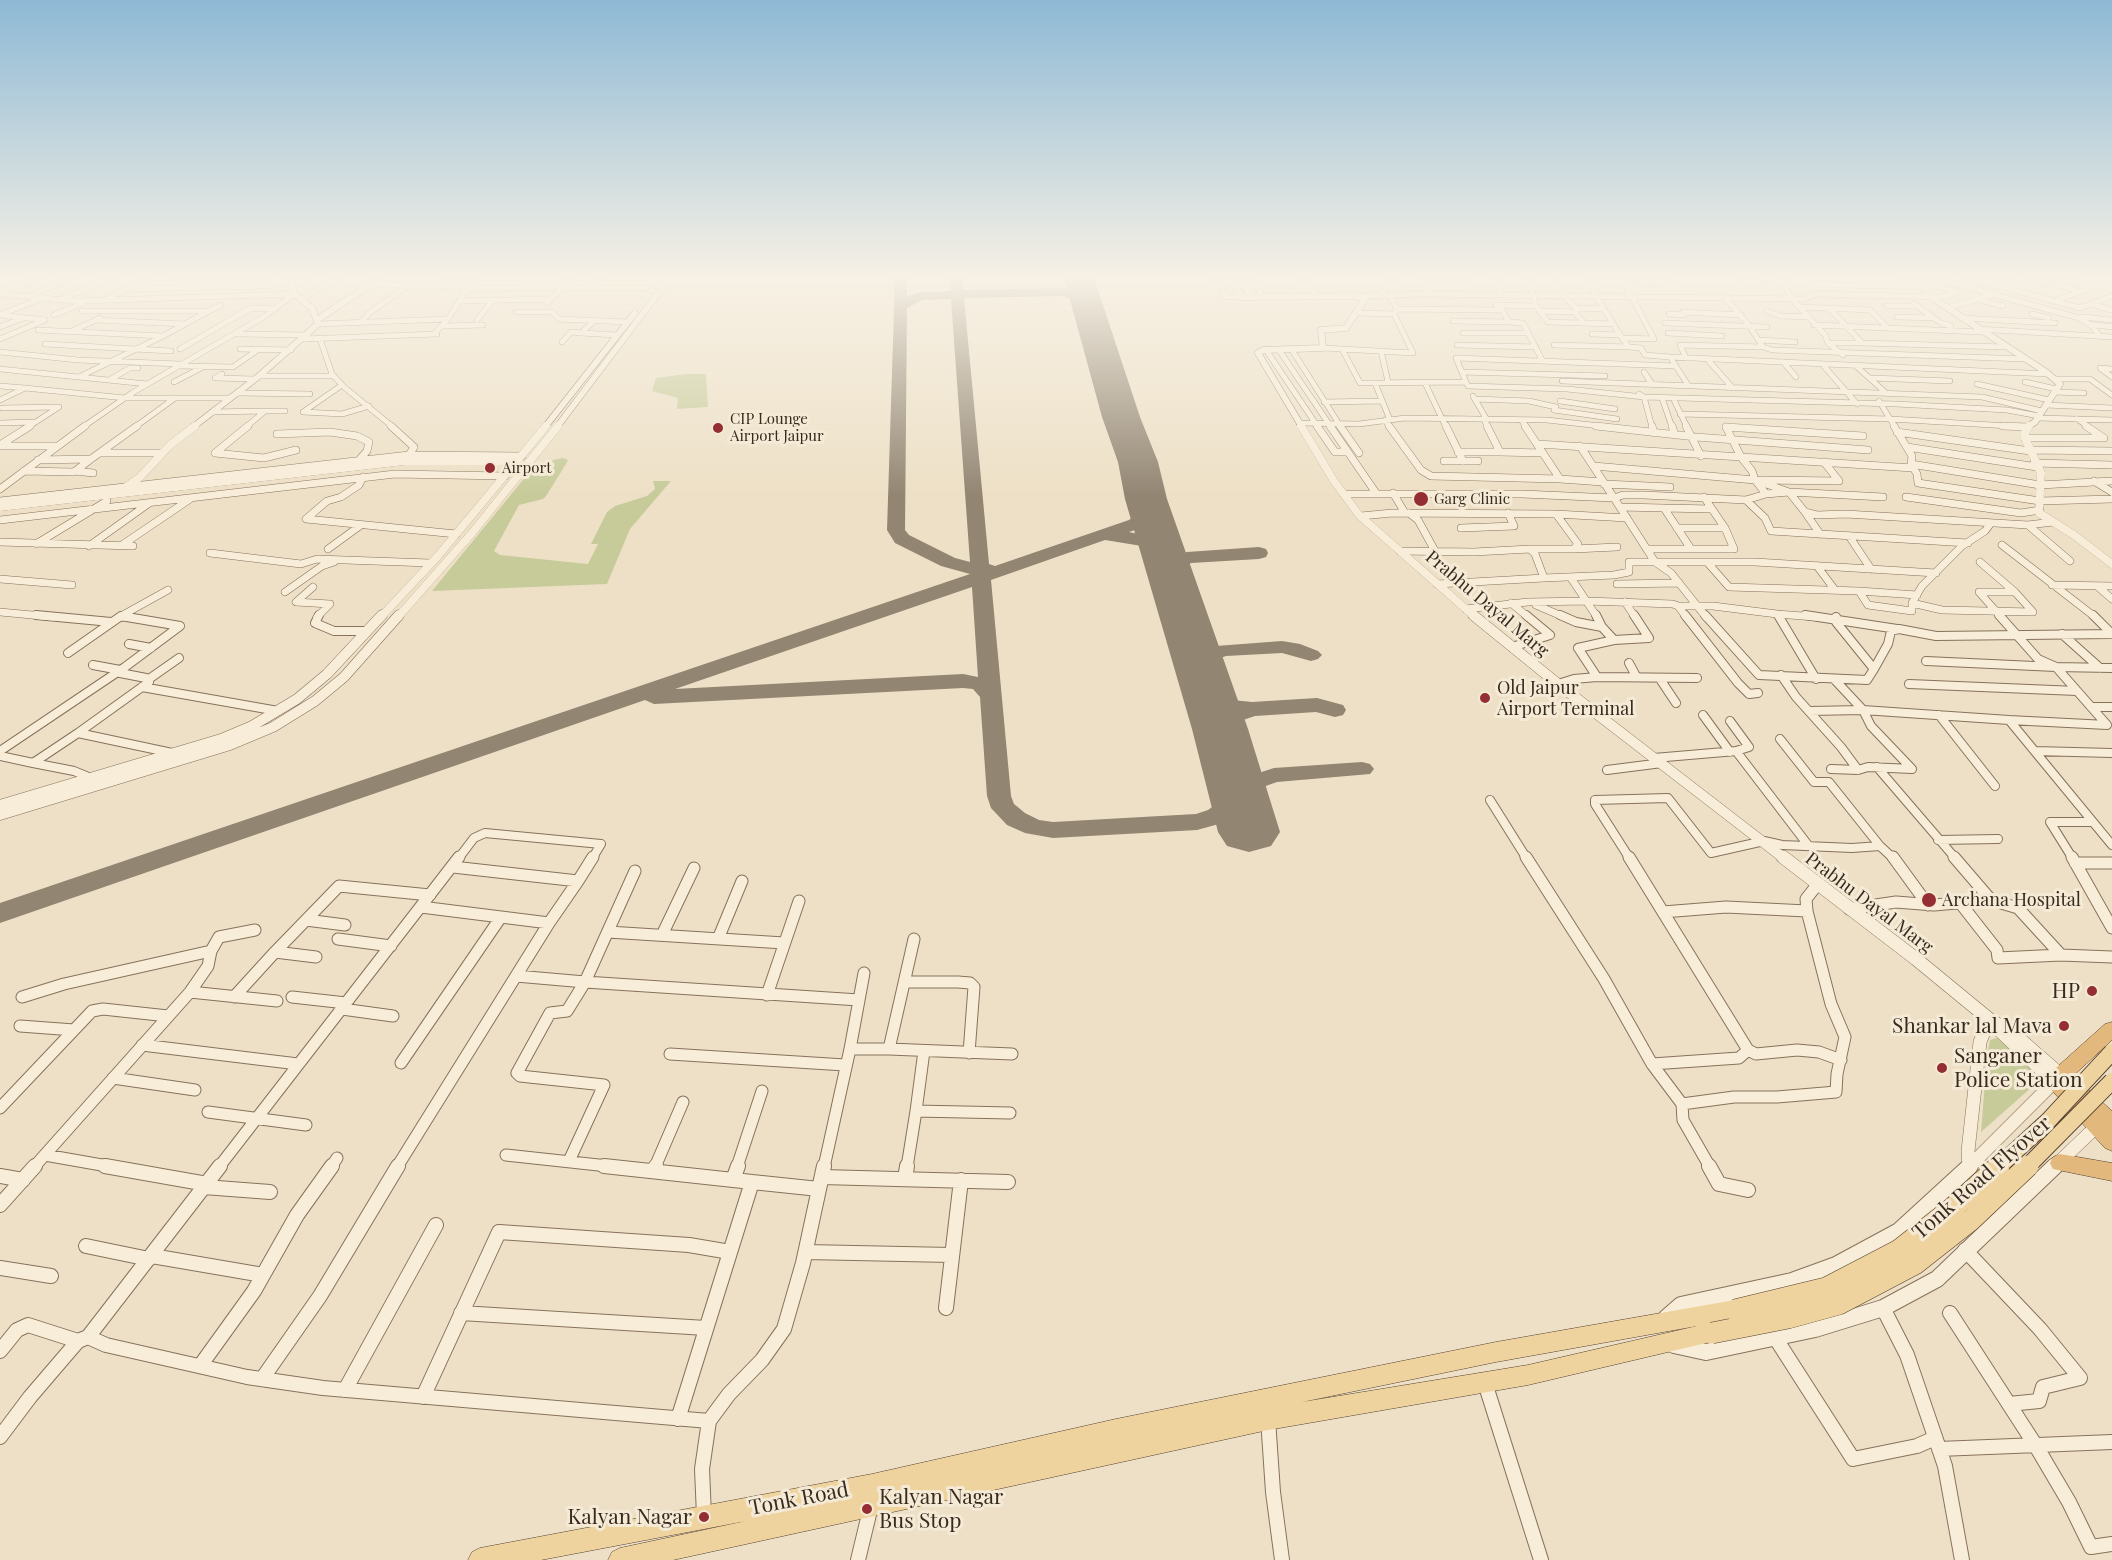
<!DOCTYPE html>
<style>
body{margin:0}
canvas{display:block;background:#ede0c6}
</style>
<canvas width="2112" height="1560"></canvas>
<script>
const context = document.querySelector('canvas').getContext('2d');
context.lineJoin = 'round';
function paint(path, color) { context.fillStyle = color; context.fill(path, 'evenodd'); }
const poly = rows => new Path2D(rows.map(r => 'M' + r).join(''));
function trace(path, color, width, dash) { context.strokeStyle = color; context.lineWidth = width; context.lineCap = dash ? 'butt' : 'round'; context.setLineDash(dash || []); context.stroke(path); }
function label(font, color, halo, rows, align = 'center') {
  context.font = font + ' "Playfair Display",serif'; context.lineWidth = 6; context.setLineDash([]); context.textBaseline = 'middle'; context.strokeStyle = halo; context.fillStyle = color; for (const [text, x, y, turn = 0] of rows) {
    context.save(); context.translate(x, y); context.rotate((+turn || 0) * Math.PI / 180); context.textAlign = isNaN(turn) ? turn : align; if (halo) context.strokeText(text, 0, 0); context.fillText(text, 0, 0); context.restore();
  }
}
paint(poly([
 [687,374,706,374,708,407,677,409,678,398,652,391,656,378],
 [563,458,568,460,566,464,546,496,543,499,519,505,494,551,500,555,588,564,598,544,591,544,607,512,615,506,647,496,655,489,653,481,671,481,630,529,607,584,432,591,536,464,551,463,553,460],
 [2000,1037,2040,1073,2041,1079,1981,1132,1987,1057,1990,1040]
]), '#c7cb9a');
paint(poly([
 [895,278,907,278,907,296,922,292,951,291,950,278,962,278,963,290,1061,288,1080,292,1091,302,1085,306,1071,298,1061,296,964,298,989,564,995,566,1129,520,1138,512,1137,499,1140,495,1146,494,1152,495,1155,499,1156,514,1141,528,1129,532,1155,538,1171,549,1175,557,1187,552,1259,547,1266,549,1268,553,1266,557,1259,559,1191,563,1181,569,1177,579,1170,581,1163,579,1160,575,1162,567,1156,556,1142,546,1105,540,991,580,1011,796,1014,804,1025,813,1039,820,1053,822,1196,814,1208,810,1220,801,1225,788,1220,770,1224,765,1232,763,1240,765,1246,777,1274,768,1362,762,1370,764,1374,769,1370,774,1277,782,1260,788,1249,805,1242,806,1226,822,1197,830,1053,838,1025,833,1007,825,991,808,987,796,980,697,973,689,963,688,654,704,645,700,0,923,0,903,970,574,941,566,895,543,887,530,895,278],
 [951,299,970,562,955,558,909,535,905,530,907,308,922,300,951,299],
 [972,587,978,677,963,674,675,689,972,587],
 [1282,641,1300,644,1318,651,1322,655,1318,659,1311,661,1282,653,1226,656,1215,660,1207,671,1199,672,1191,671,1188,666,1201,652,1216,646,1282,641],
 [1208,689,1232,700,1252,702,1317,698,1343,705,1346,710,1343,715,1335,717,1316,712,1255,716,1240,721,1228,734,1220,736,1212,734,1209,729,1223,712,1200,701,1197,696,1200,691,1208,689]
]), '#928572');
paint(poly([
 [1064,278,1094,278,1140,417,1158,462,1167,499,1248,729,1280,832,1271,846,1249,852,1227,846,1218,832,1192,729,1125,499,1118,462,1102,417,1064,278]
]), '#928572');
const minorFar4 = poly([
 [446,278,472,279,468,287],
 [1216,278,1226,297,1241,297],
 [1251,278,1263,297],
 [1304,278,1318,297],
 [1424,278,1426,294],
 [1441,278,1464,279],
 [1496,278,1501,295],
 [1527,278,1536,306,1548,322,1613,324],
 [1555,278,1563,295,1576,308,1576,314,1583,322],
 [1591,278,1595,295,1622,338,1654,339,1622,278],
 [1781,278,1791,298,1825,335,1828,343,1843,355],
 [1905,278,1915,278],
 [1934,278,2079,318,2092,326,2100,336],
 [1969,278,2080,308,2112,296],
 [2057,278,2093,287],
 [2036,279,2082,292],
 [178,280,265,278],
 [1623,280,1670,283],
 [1592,281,1625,283],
 [1917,281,1958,292],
 [1743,282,1784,284],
 [294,284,306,278],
 [371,284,468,287,448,319],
 [1808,284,1922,287],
 [1992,284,2010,278],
 [561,288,645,288,653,291],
 [589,288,601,278],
 [2009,288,2041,278],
 [125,289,267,286],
 [467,289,562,287],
 [0,292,38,278],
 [0,294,76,301,294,294],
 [28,296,72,278],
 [1357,296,1422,294,1805,299,1816,294,1942,297,1971,288],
 [1381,296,1393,278],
 [1724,297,1748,324,1763,347,1772,350,2025,359],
 [61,299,113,278],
 [302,299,339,278],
 [105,300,149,278],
 [1980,300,2003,306],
 [2057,300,2103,284],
 [459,301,550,299],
 [547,303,572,278],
 [1914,304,1941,323,1951,326],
 [2091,304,2112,310],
 [1496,305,1536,306],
 [1887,306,1918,306],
 [1800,307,1870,310,1889,329],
 [1576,308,1604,309],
 [1829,308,1862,343,2005,347],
 [1948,308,1994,294],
 [1397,309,1502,310,1509,322,1523,323,1542,360],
 [82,311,209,311,185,324],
 [209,311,221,305],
 [1539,311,1576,312],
 [1767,311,1780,316,1808,317],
 [516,312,552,312,559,319,628,322],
 [1683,312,1741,315],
 [1355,313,1394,314,1397,309,1389,295],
 [2,314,40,299],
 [1669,314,1684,315],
 [2032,314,2049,318],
 [0,315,45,320,0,339],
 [54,315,83,303],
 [1897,317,1933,318],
 [2082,317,2112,320],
 [1961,318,2055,323],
 [96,320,185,324,163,336],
 [477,320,492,301],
 [595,320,581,333,617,335],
 [1453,321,1509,322],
 [360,323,369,313,409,285],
 [1665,323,1767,327],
 [318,324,448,319,434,334],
 [2089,324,2112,327],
 [1814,325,1983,332],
 [442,326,483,325],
 [0,327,23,318],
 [1978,329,2112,337],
 [38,330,163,336,81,376],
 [72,331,100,318],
 [1463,333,1528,333],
 [1668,333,1722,336],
 [236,334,308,335],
 [1592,334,1620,335],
 [304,339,437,334],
 [320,339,332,374,344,387,393,427],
 [1759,340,1795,342],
 [562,342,571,332,581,333],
 [1828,343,1862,343],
 [45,344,171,351],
 [1457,345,1536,347],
 [1554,345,1629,347,1622,338],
 [1629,347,1641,348,1645,355,1670,357],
 [1323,348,1342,349,1360,383,1466,382,1468,386,1567,389,1644,397,1896,404,2007,410,2039,416],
 [180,349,251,308,275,309],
 [240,349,291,350],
 [1342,349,1413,353,1394,314],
 [1266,350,1318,427],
 [1279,350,1331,427],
 [1292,350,1341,427],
 [1381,351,1388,382],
 [0,352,78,360,180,364],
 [1686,358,1680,345,1763,347],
 [1707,359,1731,386],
 [1783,362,1796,377],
 [1822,364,1857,404],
 [180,366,233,367,259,349],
 [1856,366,1885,392],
 [0,369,147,384],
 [2112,369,2100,368,2112,377],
 [1462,372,1605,376],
 [1644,372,1652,384],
 [222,374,215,378,255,379],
 [259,376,334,376],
 [1871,378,1950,381],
 [111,379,130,368,138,368],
 [2055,379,2090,379,2112,395],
 [1562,381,1982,397,2042,411],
 [174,382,201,368],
 [1466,382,1456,358,1676,366],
 [2025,382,2056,389],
 [1375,383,1390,420],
 [1425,383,1446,427],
 [1977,384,2049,400],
 [342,385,303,412,342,414,369,406],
 [1688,385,1670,357,2049,374],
 [0,386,25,388,0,400],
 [25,388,125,398,230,398],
 [2054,392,2084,393],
 [237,393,310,394],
 [1639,394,1644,397,1652,427],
 [1473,396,1487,420],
 [1662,398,1672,427],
 [1673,398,1687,427],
 [1475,399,1529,401,1556,407],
 [1560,401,1615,409],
 [1879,401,1895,427],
 [1324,402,1382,401],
 [2046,405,2112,408],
 [2,408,59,407,28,427],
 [1554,410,1617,419],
 [265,411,285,411],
 [212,412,265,411,246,427],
 [1680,414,1890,419,2027,427],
 [2038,418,2112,420],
 [2077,419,2089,427],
 [1385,420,1390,427],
 [1484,420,1488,427],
 [1522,421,1526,427],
 [0,423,34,422],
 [1299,423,1359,424,1405,418,1547,420,1609,427],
 [83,427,132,393,265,316,294,294],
 [135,427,175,398]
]);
const minorFar3 = poly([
 [248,426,215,453,264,458,296,450],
 [391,426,414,447,409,455],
 [1317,426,1335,452,1346,452],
 [1330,426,1376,493],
 [1340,426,1359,453],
 [1389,426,1421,470,1431,476,1560,479],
 [1446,426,1463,461],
 [1525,426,1560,479,1603,482],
 [1596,426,1696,437,1868,450],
 [1652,426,1654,433],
 [1672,426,1675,435],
 [1686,426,1701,456],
 [1894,426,1912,456,1911,464,1917,474,1918,483,2040,501,2112,499],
 [2003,426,2027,427],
 [1726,427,1741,457,1913,468],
 [1726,427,1863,436],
 [1897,432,2030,451],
 [277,434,330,432,357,436,369,442,367,451,359,460],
 [2025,438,2104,438,2086,426],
 [1538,444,1741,457,1752,471,1755,480,1594,466],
 [0,445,30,426],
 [0,446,55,446],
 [1580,446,1614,498,1623,495,1644,495,1746,500,1766,494,1756,481],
 [1907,447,2037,467],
 [2030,450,2112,451],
 [1458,452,1500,452,1487,426],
 [1500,452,1543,453],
 [100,453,161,453],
 [38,460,91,459,137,426],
 [1444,461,1478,461],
 [2034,463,2112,465],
 [1911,464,2040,485,2112,481],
 [24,471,74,472,91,459],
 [75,471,93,473],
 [363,477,359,485,341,497,327,501,306,519,456,534],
 [1755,480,1789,492,1805,512,1817,515,1846,514,2028,525,2053,522],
 [1760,480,1839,481,1824,462],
 [2094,481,2112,492],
 [1604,484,1670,487],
 [0,489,85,426],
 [1393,493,1405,513],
 [1344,494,1522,494,1614,498,1655,562,1629,562,1629,572,1614,575,1544,578,1535,554,1530,549,1474,552,1400,551],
 [1766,494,1789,492,1883,497],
 [1906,497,2021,513,2040,510],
 [1746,500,1765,518,1771,531,1968,543],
 [0,501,409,455,522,456],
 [1620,507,1664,508],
 [1805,512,1820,534],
 [1409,513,1418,520,1435,551],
 [1361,516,1392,513,1556,514],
 [0,520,395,474,505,476],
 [2028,525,2070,561],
 [1461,528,1514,526,1508,513],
 [1677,528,1725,528],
 [1849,536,1871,569],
 [0,542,133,546],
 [36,544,107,501],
 [122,545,190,499],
 [2002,545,2095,617],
 [89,546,148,504],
 [328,549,361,525],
 [1530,549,1574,549,1578,544,1556,514,1627,518],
 [1574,549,1617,547],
 [1647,549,1691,549,1664,508,1712,509,1704,497],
 [1691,549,1734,549,1725,528,1712,509],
 [210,553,301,564,317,559,430,563],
 [1655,562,1707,562,1729,587,1859,591,1868,605,1912,611,1912,603,1922,586,1962,546,1985,531,1991,523],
 [1655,562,1671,573,1706,617],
 [1707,562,1755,562,1936,573],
 [1980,562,2015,592,1979,592,2001,617],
 [1817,566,1835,590],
 [1571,578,1597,617],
 [0,579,72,585],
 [1437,584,1544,578],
 [1617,584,1679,583],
 [2052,585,2112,586],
 [2097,586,2112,599],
 [313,587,296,602,330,604,317,617],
 [1859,591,1917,595],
 [285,592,322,566,334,562],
 [1625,602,1635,617],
 [1511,603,1528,617],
 [1912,603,1942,610,2033,612,2015,592],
 [1536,605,1564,617],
 [1678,606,1713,606,1777,614,1779,617],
 [1466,609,1528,602,1587,601,1673,604,1678,606,1686,617],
 [0,612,53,617],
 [1777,614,1815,617],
 [121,616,168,590],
 [120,617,126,617]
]);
const minorFar2 = poly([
 [36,615,111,622],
 [319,615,315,623,334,631,366,631],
 [1560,615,1576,622,1602,627,1614,640],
 [1596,615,1602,627],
 [1685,615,1738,683,1749,694,1758,693],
 [1705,615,1759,675,1867,680,1874,669,1836,622,1836,617],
 [1778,615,1816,679],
 [1805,615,1897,629],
 [1999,615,2038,659,2056,667,2112,668],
 [2093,615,2112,634],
 [2062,634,2100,668],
 [129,644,151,648],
 [1512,647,1550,635,1526,615],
 [1926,661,2056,667,2107,725,2009,720,2093,822,2050,822,2073,859],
 [1629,663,1636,676],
 [93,665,120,670],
 [1874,669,1888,644,1891,631,1899,629,1936,636,2112,634],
 [1781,675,1796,697,1841,747,1858,770],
 [1597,677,1578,648,1614,640,1649,638,1634,615],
 [149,679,179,658],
 [1660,679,1676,703],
 [1834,679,1863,710],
 [1558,684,1574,679,1597,677,1697,678],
 [1909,684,2077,691],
 [142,687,278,711],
 [2091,707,2112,707],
 [1809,711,1863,710],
 [1703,715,1730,752],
 [1939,715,1995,786],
 [1730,721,1749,747,1736,751],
 [78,733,149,682,146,678,115,672],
 [0,751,125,667,180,626,121,616,68,653],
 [2035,751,2112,753],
 [0,756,33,763],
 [1654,758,1736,751,1808,845],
 [1877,767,1956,859],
 [1831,769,1858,770,1868,767,1912,769,1871,726,1863,710,2009,720],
 [1607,770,1662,763],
 [91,778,74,771,33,763,78,733,172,753],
 [1490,800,1527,859],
 [2093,822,2112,845],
 [1938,840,1998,839],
 [1880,846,1894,859],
 [458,859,474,838,485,833,601,844,592,859],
 [1630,859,1595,804,1595,800,1668,798,1711,853,1764,841,1782,845,1852,848,1880,846,1829,782,1814,782,1780,739]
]);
const minorFar1 = poly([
 [1526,857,1604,979,1652,1064,1682,1104,1683,1120,1710,1167],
 [1629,857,1748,1050,1756,1054,1797,1050,1819,1052,1841,1060],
 [1893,857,1928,905],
 [2072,857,2112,928],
 [2075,863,2112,863],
 [453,867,578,881,593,857],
 [1991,900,2018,908,2061,955,2112,957],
 [1961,904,1997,950,1998,958,2061,955],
 [421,907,549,923,578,881],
 [1849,909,1896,902,1934,905,1991,900,1954,857],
 [1663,912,1726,907,1807,911],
 [306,920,345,925],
 [608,932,784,943],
 [662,935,694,868],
 [338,939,391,946],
 [718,939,742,881],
 [211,951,219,937,255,930],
 [275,952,339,886,430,895],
 [516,976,585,982,635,871],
 [905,982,958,982,970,983,974,987,969,1053],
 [190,992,277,1001],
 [767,995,799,901],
 [22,997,64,984,211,951,208,966,190,992,34,1167],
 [234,997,275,952,316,957],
 [292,997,346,1003],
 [342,1009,393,1016],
 [20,1026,74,1030],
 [142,1045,298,1064],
 [850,1049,864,973],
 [889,1049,1012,1054],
 [670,1054,845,1065],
 [401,1063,501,917],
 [1652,1064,1739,1058,1748,1050],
 [113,1078,195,1090],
 [1682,1104,1734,1097,1777,1097,1836,1092,1837,1074,1845,1037,1831,1004,1807,911,1806,899,1817,885],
 [0,1108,92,1011,103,1009,168,1016],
 [916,1111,924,1051],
 [208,1112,306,1125],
 [45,1155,113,1167],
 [506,1155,617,1167],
 [569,1161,604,1085,520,1076,517,1073,550,1013,567,1011,585,982,859,1000],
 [219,1167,459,857],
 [331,1167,337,1158],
 [397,1167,549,923],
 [655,1167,683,1102],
 [737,1167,762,1091],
 [824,1167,850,1049,889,1049,914,939],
 [907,1167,916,1111,1010,1113]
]);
const minor = poly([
 [105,1166,207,1184],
 [604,1166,752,1182,678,1419],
 [1709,1166,1719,1184,1748,1190],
 [654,1170,656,1166],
 [0,1176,23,1180],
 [822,1177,1008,1182],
 [905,1179,907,1166],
 [733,1180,738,1166],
 [752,1182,819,1189],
 [204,1187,270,1192],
 [0,1205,35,1166],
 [86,1246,149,1259],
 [1965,1250,2040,1329,2080,1378,2043,1387,2039,1401,2009,1404],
 [806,1252,951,1255],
 [152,1256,263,1275],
 [0,1268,51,1276],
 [946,1308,961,1180],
 [1883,1308,1907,1355,1945,1466,1962,1560],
 [461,1313,706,1328],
 [1950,1313,2036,1446,2069,1502,2091,1547,2112,1544],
 [88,1337,106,1345,247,1377,323,1388,709,1421,702,1469,704,1516],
 [1778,1342,1853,1459,1917,1446,1935,1438],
 [0,1351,17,1330,28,1325,78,1341],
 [200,1366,254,1291,297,1215,332,1166],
 [262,1379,320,1296,398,1166],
 [1485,1383,1541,1560],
 [345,1390,436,1225],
 [423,1397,499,1232,689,1245,730,1252],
 [1268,1419,1273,1492,1282,1560],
 [709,1421,729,1394,762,1360,784,1329,803,1263,824,1166],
 [0,1437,30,1397,78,1341,88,1337,220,1166],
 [1939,1449,2112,1442],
 [858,1560,871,1506]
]);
const tertiaryFar4 = poly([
 [1231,278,1241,297,1357,296,1365,299,1346,328,1321,330,1323,348,1263,350,1258,353,1302,427],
 [1240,278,1251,297],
 [1915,278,1934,299,2046,372,2060,384,2035,422,2027,427],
 [317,320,380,278],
 [193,427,259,376,318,324,312,308,294,294,291,278],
 [545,427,635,313],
 [557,427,662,288]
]);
const tertiaryFar3 = poly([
 [1301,426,1334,481,1359,515,1475,617],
 [2029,426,2025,432,2025,438,2041,473,2039,513,2074,535,2112,564],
 [119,492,140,477,170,445,195,426],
 [0,507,405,461,517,461],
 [381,617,437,557,546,426],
 [398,617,472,533,558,426]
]);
const tertiaryFar2 = poly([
 [1473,615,1558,684,1785,859],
 [0,805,221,739,252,726,297,699,327,674,382,615],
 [0,815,230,745,273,727,315,701,344,677,399,615]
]);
const tertiaryFar1 = poly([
 [1783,857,1916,959,1989,1019,2015,1035,2062,1076],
 [1969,1167,1968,1151,1980,1042,1989,1019],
 [1969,1167,2054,1082,1998,1029],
 [2054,1167,2097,1126]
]);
const tertiary = poly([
 [1666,1318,1681,1305,1792,1281,1836,1265,1899,1231,1970,1166],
 [1674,1345,1706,1352,1815,1329,1883,1308,1937,1279,2055,1166]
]);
const primary = poly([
 [1735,1300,1742,1303,1745,1310,1742,1317,1713,1324,1719,1326,1722,1333,1719,1340,1528,1385,1268,1430,673,1560,608,1560,612,1552,620,1548,746,1521,541,1560,468,1560,472,1552,480,1548,872,1474,1116,1419,1496,1342,1735,1300],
 [1697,1326,1528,1365,1302,1402,1496,1362,1697,1326]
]);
const trunk = poly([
 [2112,1022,2112,1040,2073,1076,2112,1111,2112,1151,2105,1148,2044,1082,2047,1076,2105,1024,2112,1022],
 [2060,1154,2112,1163,2112,1181,2053,1169,2050,1163,2053,1157,2060,1154]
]);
trace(minorFar4, '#87725c', 6);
trace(minorFar3, '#87725c', 8);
trace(minorFar2, '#87725c', 10);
trace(minorFar1, '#87725c', 13);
trace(minor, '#87725c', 16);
trace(tertiaryFar4, '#87725c', 7);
trace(tertiaryFar3, '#87725c', 8);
trace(tertiaryFar2, '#87725c', 11);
trace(tertiaryFar1, '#87725c', 14);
trace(tertiary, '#87725c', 18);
trace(primary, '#554030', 1);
trace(trunk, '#554030', 1);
trace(minorFar4, '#f8edd9', 5);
trace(minorFar3, '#f8edd9', 7);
trace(minorFar2, '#f8edd9', 8);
trace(minorFar1, '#f8edd9', 11);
trace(minor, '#f8edd9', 14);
trace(tertiaryFar4, '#f8edd9', 6);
trace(tertiaryFar3, '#f8edd9', 8);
trace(tertiaryFar2, '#f8edd9', 10);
trace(tertiaryFar1, '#f8edd9', 13);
trace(tertiary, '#f8edd9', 16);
paint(primary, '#eed39f');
paint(trunk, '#e3b87c');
const primaryBridgeFar1 = poly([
 [1998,1167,2047,1122,2112,1052],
 [2027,1167,2112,1081]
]);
const primaryBridge = poly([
 [1735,1310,1826,1288,1899,1250,1954,1207,1999,1166],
 [1712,1333,1788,1318,1839,1304,1915,1264,1971,1220,2028,1166]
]);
trace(primaryBridgeFar1, '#554030', 18, []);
trace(primaryBridge, '#554030', 22, []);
trace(primaryBridgeFar1, '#eed39f', 16);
trace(primaryBridge, '#eed39f', 21);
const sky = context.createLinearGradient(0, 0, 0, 496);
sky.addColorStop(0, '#8eb9d5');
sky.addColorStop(0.56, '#f7f1e5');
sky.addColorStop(1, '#f7f1e500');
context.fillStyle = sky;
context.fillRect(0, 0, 2112, 496);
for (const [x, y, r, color] of [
 [718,428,6,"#942e33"],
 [490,468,6,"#942e33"],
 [1421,499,8,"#942e33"],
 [1485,698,6,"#942e33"],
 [1929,900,8,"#942e33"],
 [2092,991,6,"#942e33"],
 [2064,1026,6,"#942e33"],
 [1942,1068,6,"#942e33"],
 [867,1509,6,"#942e33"],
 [704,1517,6,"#942e33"]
]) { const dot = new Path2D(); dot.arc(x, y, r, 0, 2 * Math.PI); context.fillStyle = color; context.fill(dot); trace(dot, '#f4ead5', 2); }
label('15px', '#382a1f', '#f4ead5', [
 ["CIP Lounge",730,419],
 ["Airport Jaipur",730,436],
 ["Airport",502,468],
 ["Garg Clinic",1434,499]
], 'left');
label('18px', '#382a1f', '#f4ead5', [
 ["Prabhu Dayal Marg",1487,604,40],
 ["Prabhu Dayal Marg",1869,903,37]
]);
label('18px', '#382a1f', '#f4ead5', [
 ["Old Jaipur",1497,688],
 ["Airport Terminal",1497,709],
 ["Archana Hospital",1942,900]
], 'left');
label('21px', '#382a1f', '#f4ead5', [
 ["HP",2080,991],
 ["Shankar lal Mava",2052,1026],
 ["Sanganer",1954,1056,"left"],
 ["Police Station",1954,1080,"left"],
 ["Kalyan Nagar",879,1497,"left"],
 ["Bus Stop",879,1521,"left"],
 ["Kalyan Nagar",692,1517]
], 'right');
label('21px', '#382a1f', '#f4ead5', [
 ["Tonk Road Flyover",1982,1178,-41],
 ["Tonk Road",799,1499,-11]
]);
</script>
